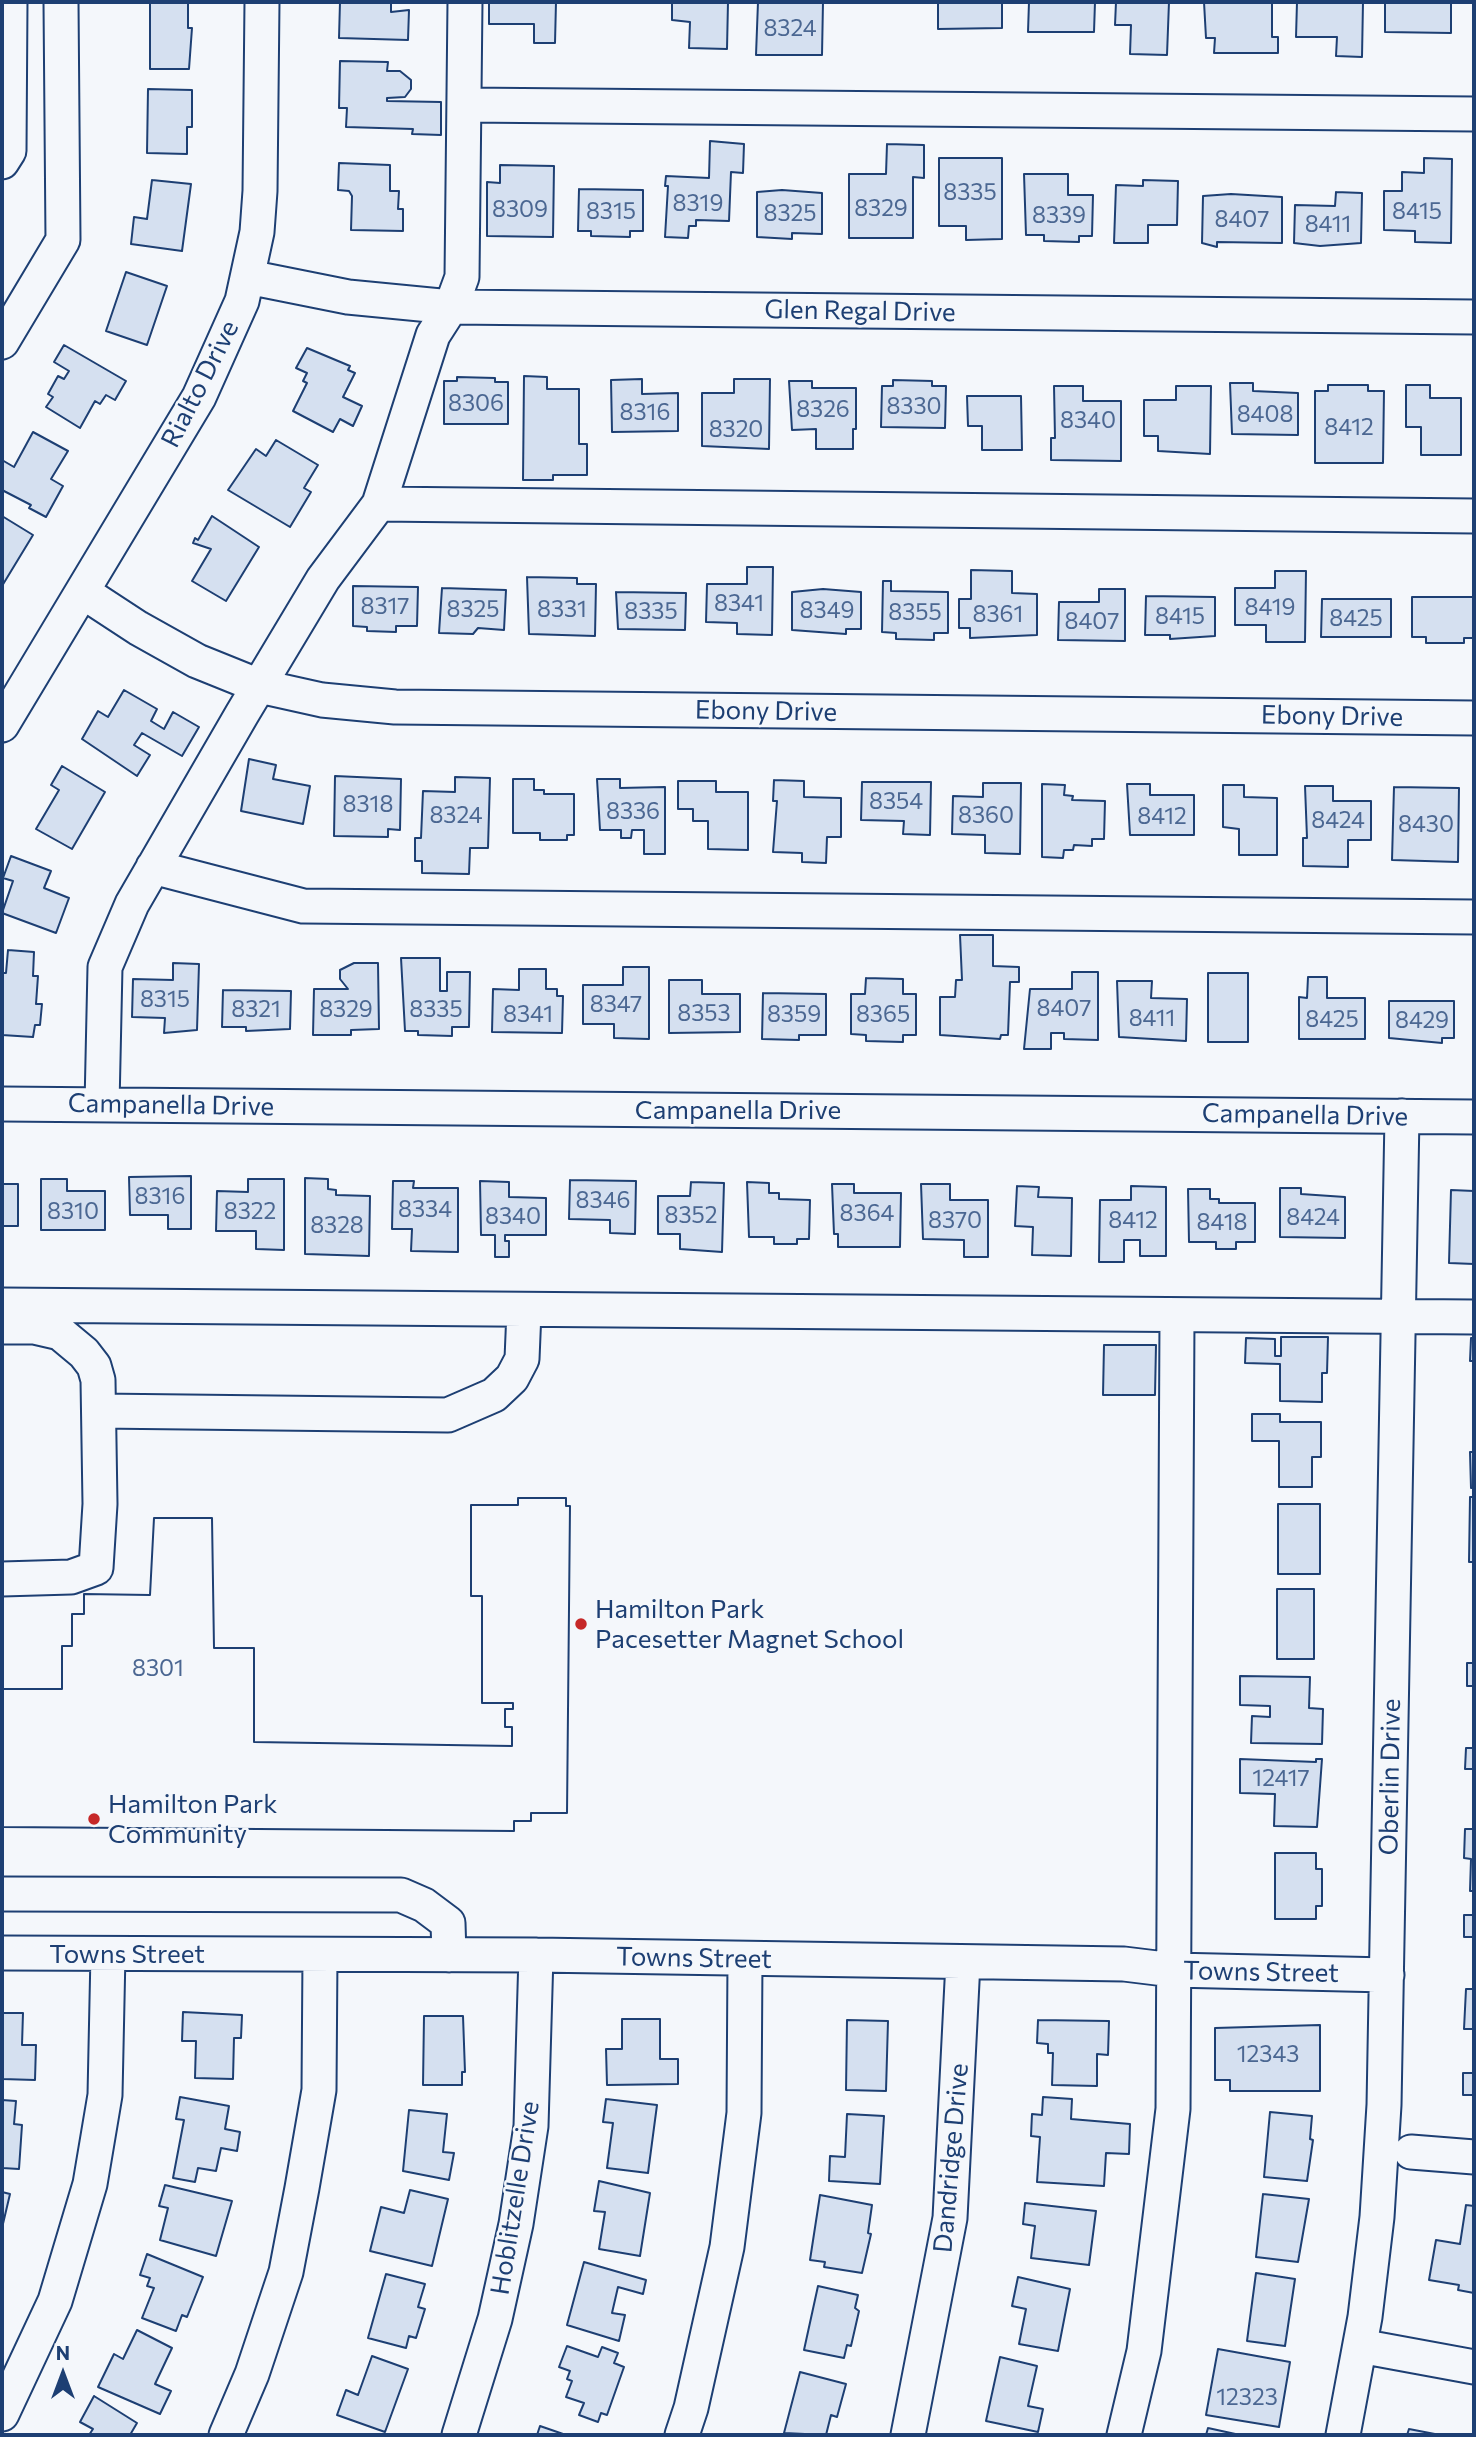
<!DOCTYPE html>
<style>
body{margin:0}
#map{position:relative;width:1476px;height:2437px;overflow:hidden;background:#f4f7fb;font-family:Commissioner,sans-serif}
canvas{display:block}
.frame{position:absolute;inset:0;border:4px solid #1d3f73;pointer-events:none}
.north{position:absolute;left:28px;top:2339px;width:70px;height:70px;-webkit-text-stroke:5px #f4f7fb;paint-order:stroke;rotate:0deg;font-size:19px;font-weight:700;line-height:28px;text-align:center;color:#1d3f73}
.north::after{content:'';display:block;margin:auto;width:24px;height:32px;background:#1d3f73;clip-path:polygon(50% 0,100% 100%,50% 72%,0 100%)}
</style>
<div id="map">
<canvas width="1476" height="2437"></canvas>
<div class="frame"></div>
<div class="north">N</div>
</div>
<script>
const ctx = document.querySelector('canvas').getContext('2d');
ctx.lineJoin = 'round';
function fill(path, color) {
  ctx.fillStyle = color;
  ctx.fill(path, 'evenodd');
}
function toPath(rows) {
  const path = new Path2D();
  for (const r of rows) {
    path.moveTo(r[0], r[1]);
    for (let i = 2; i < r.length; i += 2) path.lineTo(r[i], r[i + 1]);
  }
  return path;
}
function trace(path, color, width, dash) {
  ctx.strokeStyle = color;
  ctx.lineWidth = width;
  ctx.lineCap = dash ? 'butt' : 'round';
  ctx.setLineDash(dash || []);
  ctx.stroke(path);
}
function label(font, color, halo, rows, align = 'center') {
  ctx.font = font + ' Commissioner,sans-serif';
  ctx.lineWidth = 5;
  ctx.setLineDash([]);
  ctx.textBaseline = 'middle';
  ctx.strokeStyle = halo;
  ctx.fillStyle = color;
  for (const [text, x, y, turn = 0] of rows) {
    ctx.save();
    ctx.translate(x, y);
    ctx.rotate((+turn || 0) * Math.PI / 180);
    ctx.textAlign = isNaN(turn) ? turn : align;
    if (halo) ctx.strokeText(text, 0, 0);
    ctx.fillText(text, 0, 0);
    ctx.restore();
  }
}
const building = toPath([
 [340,2,391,2,391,12,409,10,408,40,339,38,340,2],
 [489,2,556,2,555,43,534,43,534,24,489,24,489,2],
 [672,2,728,2,727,49,689,48,690,22,672,20,672,2],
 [758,2,823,2,822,55,756,55,758,2],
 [938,2,1002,2,1002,28,938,29,938,2],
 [1029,2,1095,2,1094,32,1028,32,1029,2],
 [1116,2,1169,2,1167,55,1130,54,1131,25,1115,25,1116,2],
 [1204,2,1272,2,1272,37,1278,37,1278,53,1214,53,1215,38,1206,38,1204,2],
 [1297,2,1363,2,1362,57,1336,56,1337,37,1296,37,1297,2],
 [1385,2,1451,2,1451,33,1385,32,1385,2],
 [150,3,188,3,188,28,192,28,189,69,150,69,150,3],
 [340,61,388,62,387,71,400,71,411,80,411,89,405,97,387,98,387,101,441,102,441,135,412,134,413,129,346,127,347,108,339,108,340,61],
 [148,89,192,90,192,127,187,127,187,154,147,153,148,89],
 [710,141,744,144,743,173,731,172,729,221,696,220,696,226,689,226,688,238,665,237,668,186,665,186,666,176,709,178,710,141],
 [887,144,924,145,924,178,913,177,913,238,849,238,849,174,886,174,887,144],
 [939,158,1002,158,1002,239,966,240,966,226,939,226,939,158],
 [1424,158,1452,159,1451,243,1415,242,1415,231,1384,230,1384,191,1402,191,1402,172,1424,173,1424,158],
 [339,163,390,165,390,191,399,191,398,209,403,209,403,231,351,230,352,196,349,191,338,190,339,163],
 [500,165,554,166,553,237,487,236,487,182,500,183,500,165],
 [1024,174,1068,174,1068,195,1093,195,1092,236,1079,236,1079,242,1044,241,1044,235,1026,235,1024,174],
 [152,180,191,184,182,251,131,244,134,217,147,219,152,180],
 [1143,180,1178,181,1177,225,1148,225,1148,243,1114,243,1116,185,1143,186,1143,180],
 [579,189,643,190,643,231,630,231,630,237,591,236,591,231,578,231,579,189],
 [782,190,822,193,822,234,792,233,792,239,757,237,757,192,782,190],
 [1336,192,1362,193,1361,243,1320,246,1294,243,1295,205,1335,206,1336,192],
 [1231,194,1282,197,1282,243,1217,242,1217,247,1202,243,1203,196,1231,194],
 [126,272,167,286,147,345,106,331,126,272],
 [64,345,126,381,115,400,106,395,100,404,95,401,80,428,46,407,53,397,48,394,58,376,64,379,69,371,54,362,64,345],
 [307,348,350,366,348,370,355,373,343,397,362,406,353,426,340,419,333,432,293,411,307,383,303,381,307,373,296,368,307,348],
 [524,376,547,377,547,389,579,389,579,444,587,444,587,475,553,475,553,480,523,480,524,376],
 [457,377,495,378,495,382,508,382,508,424,444,424,444,381,457,381,457,377],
 [642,379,642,394,678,393,678,431,612,432,611,380,642,379],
 [734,379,770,379,769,449,702,446,702,393,734,393,734,379],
 [893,380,932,381,932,386,946,386,945,428,881,427,882,386,893,386,893,380],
 [789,381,812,381,812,388,856,388,856,429,853,429,853,449,816,449,816,429,792,430,789,381],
 [1230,383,1253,383,1253,391,1298,393,1298,435,1232,434,1230,383],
 [1328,385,1368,385,1368,391,1384,391,1383,463,1315,463,1315,391,1328,391,1328,385],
 [1406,385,1430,385,1430,398,1461,398,1461,455,1421,455,1421,427,1406,427,1406,385],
 [1054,386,1083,386,1083,401,1121,401,1121,461,1051,460,1051,438,1055,438,1054,386],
 [1176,386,1211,386,1210,454,1158,451,1158,436,1144,436,1144,400,1176,400,1176,386],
 [967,396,1021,396,1022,450,982,450,982,426,968,426,967,396],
 [33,432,68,451,51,479,63,486,46,517,29,508,31,505,2,490,2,460,14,467,33,432],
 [276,440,318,465,304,488,311,492,290,527,228,490,256,449,266,456,276,440],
 [2,516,33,535,2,586,2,516],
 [212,516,259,547,226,601,192,581,211,549,193,543,195,538,198,540,212,516],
 [747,567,773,567,772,635,737,634,737,623,706,622,707,584,747,584,747,567],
 [971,570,1012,571,1012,593,1037,594,1037,635,970,638,970,628,959,628,959,599,971,599,971,570],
 [1275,571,1306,571,1305,642,1266,642,1266,625,1235,625,1235,588,1275,588,1275,571],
 [527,577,577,578,577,584,596,584,595,636,529,634,527,577],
 [883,581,891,581,891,591,948,592,948,633,934,633,934,640,896,639,896,633,882,632,883,581],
 [353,586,418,587,417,626,396,626,396,632,367,631,367,627,353,626,353,586],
 [442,588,506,590,504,630,478,628,473,634,439,633,442,588],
 [823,589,861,592,861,629,846,629,846,634,792,630,792,592,823,589],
 [1099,589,1125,589,1125,641,1058,640,1059,602,1099,602,1099,589],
 [616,592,686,593,685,630,618,629,616,592],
 [1146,596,1215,597,1215,636,1170,639,1170,635,1145,635,1146,596],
 [1412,597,1474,597,1474,638,1464,638,1464,643,1426,643,1426,637,1412,637,1412,597],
 [1322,599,1391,599,1391,637,1321,637,1322,599],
 [124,690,157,709,151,721,164,729,173,712,199,727,182,756,142,733,134,745,150,755,137,776,82,739,98,711,108,717,124,690],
 [249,759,276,765,273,779,310,786,303,824,241,811,249,759],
 [62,766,105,792,72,849,36,829,59,790,51,785,62,766],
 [335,776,401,779,400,830,388,829,388,837,334,836,335,776],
 [455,777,490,778,488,848,470,848,469,874,422,873,422,861,415,861,415,838,421,838,423,791,455,792,455,777],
 [513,779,534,779,534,790,544,790,544,794,574,794,574,835,567,835,567,840,540,840,540,833,513,833,513,779],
 [597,779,620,779,620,788,665,787,665,854,644,854,644,830,632,830,631,838,621,838,621,830,600,830,597,779],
 [774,780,804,781,804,797,841,798,841,837,827,837,826,863,802,862,802,853,773,852,777,801,773,801,774,780],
 [678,781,716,781,716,792,748,792,748,850,708,849,708,821,693,821,693,809,678,809,678,781],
 [862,782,931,782,930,835,903,834,904,821,861,820,862,782],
 [983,783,1021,783,1020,854,985,853,985,835,952,834,953,796,983,797,983,783],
 [1042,784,1065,785,1064,795,1073,796,1072,800,1105,801,1104,839,1092,839,1092,846,1074,845,1073,850,1064,850,1063,858,1042,857,1042,784],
 [1127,784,1150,784,1150,795,1194,795,1194,835,1130,835,1127,784],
 [1223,785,1244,785,1244,797,1277,798,1277,855,1239,855,1239,829,1223,827,1223,785],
 [1305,786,1333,786,1333,801,1371,801,1371,840,1348,840,1348,867,1303,866,1303,838,1307,838,1305,786],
 [1394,787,1459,788,1458,862,1392,860,1394,787],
 [11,856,51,871,44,888,69,898,56,933,2,913,13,881,3,878,11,856],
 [960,935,993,935,993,966,1019,967,1019,982,1010,982,1008,1035,1001,1035,1000,1039,940,1035,940,997,955,997,956,980,962,980,960,935],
 [8,950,34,952,33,976,38,976,36,1004,42,1004,40,1025,35,1025,33,1037,2,1035,2,973,6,973,8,950],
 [401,958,440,958,440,991,447,991,447,972,470,972,469,1027,452,1027,452,1036,418,1035,418,1031,405,1031,401,958],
 [173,963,199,964,197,1030,164,1033,165,1018,132,1017,133,979,173,980,173,963],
 [354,963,378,963,379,1029,351,1030,351,1035,313,1035,314,989,348,989,340,979,340,970,354,963],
 [623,967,649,967,649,1039,614,1038,614,1024,583,1024,583,985,623,985,623,967],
 [519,969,546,969,546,989,557,989,557,996,563,996,562,1033,492,1032,493,989,519,990,519,969],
 [1072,972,1098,972,1098,1040,1064,1039,1064,1033,1051,1033,1051,1049,1024,1049,1030,989,1072,989,1072,972],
 [1208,973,1248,973,1248,1042,1208,1042,1208,973],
 [1308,977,1327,977,1327,998,1365,998,1365,1039,1299,1039,1299,997,1307,998,1308,977],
 [866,978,903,979,903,994,916,994,916,1035,903,1035,903,1042,866,1041,866,1035,851,1034,851,994,865,994,866,978],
 [669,980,702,980,702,994,740,994,740,1032,669,1033,669,980],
 [1117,981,1152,981,1151,998,1187,999,1186,1041,1119,1037,1117,981],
 [223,990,291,991,290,1029,246,1031,246,1027,222,1027,223,990],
 [763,993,826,994,826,1035,799,1035,799,1040,762,1039,763,993],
 [1389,1001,1454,1001,1454,1038,1442,1038,1442,1043,1389,1038,1389,1001],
 [191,1176,191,1229,168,1229,168,1215,130,1215,129,1177,191,1176],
 [305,1178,328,1179,328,1189,336,1190,336,1195,370,1196,369,1256,305,1254,305,1178],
 [41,1179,67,1179,67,1191,105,1191,105,1230,41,1230,41,1179],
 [248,1179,284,1179,284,1250,256,1249,256,1231,216,1231,217,1191,248,1192,248,1179],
 [570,1180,636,1181,635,1234,610,1233,610,1220,569,1219,570,1180],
 [393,1181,414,1181,413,1188,458,1188,458,1252,411,1251,412,1229,392,1229,393,1181],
 [480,1181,509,1182,509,1197,546,1198,546,1235,505,1235,505,1241,509,1241,509,1257,495,1257,495,1235,481,1235,480,1181],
 [691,1182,724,1183,722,1252,680,1249,680,1234,658,1234,658,1196,690,1196,691,1182],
 [747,1182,769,1183,769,1193,779,1193,779,1199,810,1200,809,1239,797,1239,797,1244,774,1244,774,1237,749,1237,747,1182],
 [2,1184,18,1184,18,1226,2,1226,2,1184],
 [832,1184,854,1184,854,1193,901,1193,900,1247,838,1247,838,1234,834,1234,832,1184],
 [921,1184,950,1184,950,1200,988,1200,988,1257,964,1257,964,1240,923,1239,921,1184],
 [1017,1186,1039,1187,1038,1197,1072,1198,1071,1256,1032,1255,1033,1227,1015,1226,1017,1186],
 [1131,1186,1166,1187,1166,1256,1140,1256,1140,1240,1124,1240,1124,1262,1099,1262,1100,1200,1131,1200,1131,1186],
 [1280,1188,1301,1188,1301,1194,1345,1197,1345,1238,1280,1237,1280,1188],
 [1188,1189,1210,1189,1210,1199,1219,1199,1219,1203,1255,1203,1255,1242,1236,1242,1236,1249,1216,1249,1216,1242,1189,1242,1188,1189],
 [1451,1190,1474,1191,1474,1264,1449,1263,1451,1190],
 [1281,1337,1328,1337,1327,1373,1322,1373,1322,1402,1280,1401,1280,1364,1245,1363,1246,1338,1275,1339,1275,1356,1281,1356,1281,1337],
 [1471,1338,1474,1338,1474,1361,1470,1361,1471,1338],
 [1104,1345,1156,1345,1155,1395,1103,1395,1104,1345],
 [1252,1414,1280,1414,1280,1422,1321,1422,1321,1457,1312,1457,1312,1487,1279,1487,1279,1441,1252,1441,1252,1414],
 [1470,1452,1474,1452,1474,1488,1471,1488,1470,1452],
 [1470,1497,1474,1497,1474,1562,1469,1562,1470,1497],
 [518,1498,566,1498,566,1506,570,1506,567,1813,531,1813,531,1821,514,1821,514,1831,2,1827,2,1689,62,1689,62,1646,72,1646,72,1614,84,1614,84,1594,150,1595,154,1518,212,1518,214,1648,254,1648,254,1742,512,1746,512,1727,505,1727,505,1709,513,1709,513,1703,482,1703,482,1596,471,1596,471,1505,518,1505,518,1498],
 [518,1498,566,1498,566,1506,570,1506,567,1813,531,1813,531,1821,514,1821,514,1831,2,1827,2,1689,62,1689,62,1646,72,1646,72,1614,84,1614,84,1594,150,1595,154,1518,212,1518,214,1648,254,1648,254,1742,512,1746,512,1727,505,1727,505,1709,513,1709,513,1703,482,1703,482,1596,471,1596,471,1505,518,1505,518,1498],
 [1278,1504,1320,1504,1320,1574,1278,1574,1278,1504],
 [1277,1589,1314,1589,1314,1659,1277,1659,1277,1589],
 [1467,1663,1474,1663,1474,1686,1467,1686,1467,1663],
 [1240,1676,1310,1677,1309,1708,1323,1709,1322,1744,1251,1743,1252,1716,1270,1717,1270,1706,1240,1705,1240,1676],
 [1466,1748,1474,1748,1474,1769,1465,1769,1466,1748],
 [1240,1759,1316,1762,1316,1759,1322,1759,1317,1827,1274,1826,1275,1794,1240,1793,1240,1759],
 [1465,1829,1474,1829,1474,1891,1470,1891,1471,1859,1464,1858,1465,1829],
 [1275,1853,1316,1853,1316,1869,1322,1869,1322,1906,1316,1906,1316,1919,1275,1919,1275,1853],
 [1464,1915,1474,1915,1474,1937,1464,1937,1464,1915],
 [1466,1989,1474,1989,1474,2029,1464,2029,1466,1989],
 [183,2012,242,2015,241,2038,234,2038,233,2079,195,2078,196,2041,182,2041,183,2012],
 [2,2013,23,2013,22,2045,36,2045,35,2080,2,2079,2,2013],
 [424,2016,463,2016,465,2072,462,2072,462,2085,423,2085,424,2016],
 [622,2019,660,2019,660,2059,678,2059,678,2084,607,2085,606,2049,622,2049,622,2019],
 [847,2020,888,2021,886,2091,846,2090,847,2020],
 [1038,2020,1109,2021,1108,2055,1097,2054,1097,2086,1052,2085,1053,2053,1048,2053,1048,2044,1037,2043,1038,2020],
 [1320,2025,1320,2091,1230,2091,1230,2080,1215,2080,1215,2028,1320,2025],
 [1463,2073,1474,2073,1474,2140,1473,2095,1463,2095,1463,2073],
 [180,2097,229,2106,225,2129,240,2132,237,2151,221,2148,216,2171,198,2168,195,2182,173,2178,184,2120,176,2119,180,2097],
 [1043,2097,1072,2099,1071,2119,1130,2124,1129,2154,1106,2153,1104,2186,1037,2182,1040,2137,1031,2136,1032,2114,1042,2115,1043,2097],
 [606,2099,657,2105,648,2173,607,2168,613,2123,603,2122,606,2099],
 [2,2100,16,2101,14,2124,22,2125,19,2169,2,2168,2,2100],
 [409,2110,447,2114,443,2152,454,2153,449,2180,403,2171,409,2110],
 [1270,2112,1312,2116,1310,2139,1313,2140,1307,2181,1264,2177,1270,2112],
 [847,2114,884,2116,880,2184,829,2181,830,2156,845,2157,847,2114],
 [599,2181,650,2193,640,2256,599,2249,605,2212,594,2211,599,2181],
 [165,2185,232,2201,216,2256,160,2240,168,2208,159,2206,165,2185],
 [410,2190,448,2199,432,2266,370,2251,381,2207,404,2213,410,2190],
 [2,2192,10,2194,2,2228,2,2192],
 [1263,2194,1309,2199,1298,2262,1256,2257,1263,2194],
 [820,2195,872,2205,868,2233,871,2234,862,2273,824,2267,825,2262,810,2260,820,2195],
 [1025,2203,1096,2211,1089,2265,1031,2258,1035,2226,1023,2224,1025,2203],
 [1466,2205,1474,2206,1474,2293,1458,2290,1459,2285,1429,2280,1436,2240,1460,2244,1466,2205],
 [147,2254,203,2277,187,2317,182,2315,176,2331,142,2318,154,2288,147,2286,150,2278,140,2275,147,2254],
 [584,2262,646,2280,643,2294,618,2287,612,2313,625,2315,619,2341,567,2325,584,2262],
 [1256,2273,1295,2279,1285,2346,1247,2341,1256,2273],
 [386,2274,425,2284,418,2307,425,2309,416,2338,409,2336,406,2348,368,2338,386,2274],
 [1018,2277,1070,2289,1058,2351,1019,2344,1026,2309,1012,2306,1018,2277],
 [818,2286,858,2295,855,2308,859,2311,851,2346,847,2345,844,2358,804,2350,818,2286],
 [137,2330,172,2348,155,2384,171,2391,160,2414,98,2387,114,2354,123,2359,137,2330],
 [567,2346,598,2357,602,2347,618,2353,614,2363,624,2367,607,2415,601,2413,598,2422,579,2415,584,2403,566,2397,572,2381,567,2379,570,2371,559,2367,567,2346],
 [1218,2349,1290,2362,1279,2427,1206,2415,1218,2349],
 [372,2356,408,2369,385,2432,337,2415,346,2390,358,2395,372,2356],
 [1000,2357,1037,2366,1028,2406,1043,2409,1038,2432,986,2421,1000,2357],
 [800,2372,846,2384,837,2417,831,2415,826,2435,784,2433,800,2372],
 [94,2396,137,2423,130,2435,89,2435,93,2429,80,2422,94,2396],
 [540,2426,566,2435,537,2435,540,2426],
 [1208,2428,1240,2435,1206,2435,1208,2428],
 [1409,2429,1440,2435,1407,2435,1409,2429]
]);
const minor = toPath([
 [466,105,1474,114],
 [2,162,9,151,10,2],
 [248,277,348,297,451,307,1474,317],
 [2,342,63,240,61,2],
 [379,504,1474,516],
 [83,592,138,628,197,661,259,686,322,700,395,707,1474,718],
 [2,725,199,397,242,301,257,232,260,191,262,2],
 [153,867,303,906,1474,917],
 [2,1104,1474,1117],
 [102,1105,105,967,132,904,242,714,323,579,379,504,433,335,451,307,462,277,465,2],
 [2,1305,1474,1317],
 [2,1327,34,1327,60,1333,84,1353,94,1366,98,1380,100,1504,96,1568,71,1577,2,1579],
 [99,1411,448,1415,494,1395,512,1378,522,1359,524,1311],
 [2,1894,401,1895,424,1905,448,1923,449,1955],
 [2,1953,536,1955,1124,1964,1173,1970,1387,1975],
 [1411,2152,1474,2157],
 [1360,2346,1474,2367],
 [2,2414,55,2301,90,2184,105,2095,108,1954],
 [226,2435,252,2374,286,2272,302,2188,319,2090,320,1955],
 [459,2435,495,2319,516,2224,531,2126,536,1955],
 [682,2435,691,2408,727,2247,744,2113,745,1959],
 [908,2435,950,2218,963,1962],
 [1124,2435,1144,2351,1173,2109,1177,1317],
 [1343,2435,1365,2317,1377,2217,1384,2105,1402,1116]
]);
const markers = [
 [581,1624,7,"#c62828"],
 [94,1819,7,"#c62828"]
];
const numberNames = [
 ["8324",790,28],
 ["8335",970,192],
 ["8319",698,203],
 ["8329",881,208],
 ["8309",520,209],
 ["8315",611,211],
 ["8415",1417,211],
 ["8325",790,213],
 ["8339",1059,215],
 ["8407",1242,219],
 ["8411",1328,224],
 ["8306",476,403],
 ["8330",914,406],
 ["8326",823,409],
 ["8316",645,412],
 ["8408",1265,414],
 ["8340",1088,420],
 ["8412",1349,427],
 ["8320",736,429],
 ["8341",739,603],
 ["8317",385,606],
 ["8419",1270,607],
 ["8325",473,609],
 ["8331",562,609],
 ["8349",827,610],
 ["8335",651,611],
 ["8355",915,612],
 ["8361",998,614],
 ["8415",1180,616],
 ["8425",1356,618],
 ["8407",1092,621],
 ["8354",896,801],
 ["8318",368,804],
 ["8336",633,811],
 ["8324",456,815],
 ["8360",986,815],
 ["8412",1162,816],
 ["8424",1338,820],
 ["8430",1426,824],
 ["8315",165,999],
 ["8347",616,1004],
 ["8407",1064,1008],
 ["8321",256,1009],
 ["8329",346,1009],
 ["8335",436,1009],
 ["8353",704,1013],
 ["8341",528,1014],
 ["8359",794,1014],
 ["8365",883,1014],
 ["8411",1152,1018],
 ["8425",1332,1019],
 ["8429",1422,1020],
 ["8316",160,1196],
 ["8346",603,1200],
 ["8334",425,1209],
 ["8310",73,1211],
 ["8322",250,1211],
 ["8364",867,1213],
 ["8352",691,1215],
 ["8340",513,1216],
 ["8424",1313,1217],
 ["8370",955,1220],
 ["8412",1133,1220],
 ["8418",1222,1222],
 ["8328",337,1225],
 ["8301",158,1668],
 ["12417",1281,1778],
 ["12343",1268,2054],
 ["12323",1247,2397]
];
const streetNames = [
 ["Glen Regal Drive",860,311,1],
 ["Rialto Drive",200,384,-63],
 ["Ebony Drive",766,711,1],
 ["Ebony Drive",1332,716,1],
 ["Campanella Drive",171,1105,1],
 ["Campanella Drive",738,1110],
 ["Campanella Drive",1305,1115,1],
 ["Oberlin Drive",1390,1777,-89],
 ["Towns Street",127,1954],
 ["Towns Street",694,1958,1],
 ["Towns Street",1261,1972,1],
 ["Dandridge Drive",951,2158,-85],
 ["Hoblitzelle Drive",515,2198,-81]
];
const poiNames = [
 ["Hamilton Park",595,1609],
 ["Pacesetter Magnet School",595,1639],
 ["Hamilton Park",108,1804],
 ["Community",108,1834]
];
fill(building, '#d5e0f0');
trace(building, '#1d3f73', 2);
trace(minor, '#1d3f73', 37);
trace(minor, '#f4f7fb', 33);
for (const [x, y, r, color] of markers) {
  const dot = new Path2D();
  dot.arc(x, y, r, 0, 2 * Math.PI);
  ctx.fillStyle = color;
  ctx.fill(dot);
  trace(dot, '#f4f7fb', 2.5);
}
label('23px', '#4b6792', null, numberNames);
label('26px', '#1d3f73', '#f4f7fb', streetNames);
label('26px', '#1d3f73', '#f4f7fb', poiNames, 'left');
</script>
